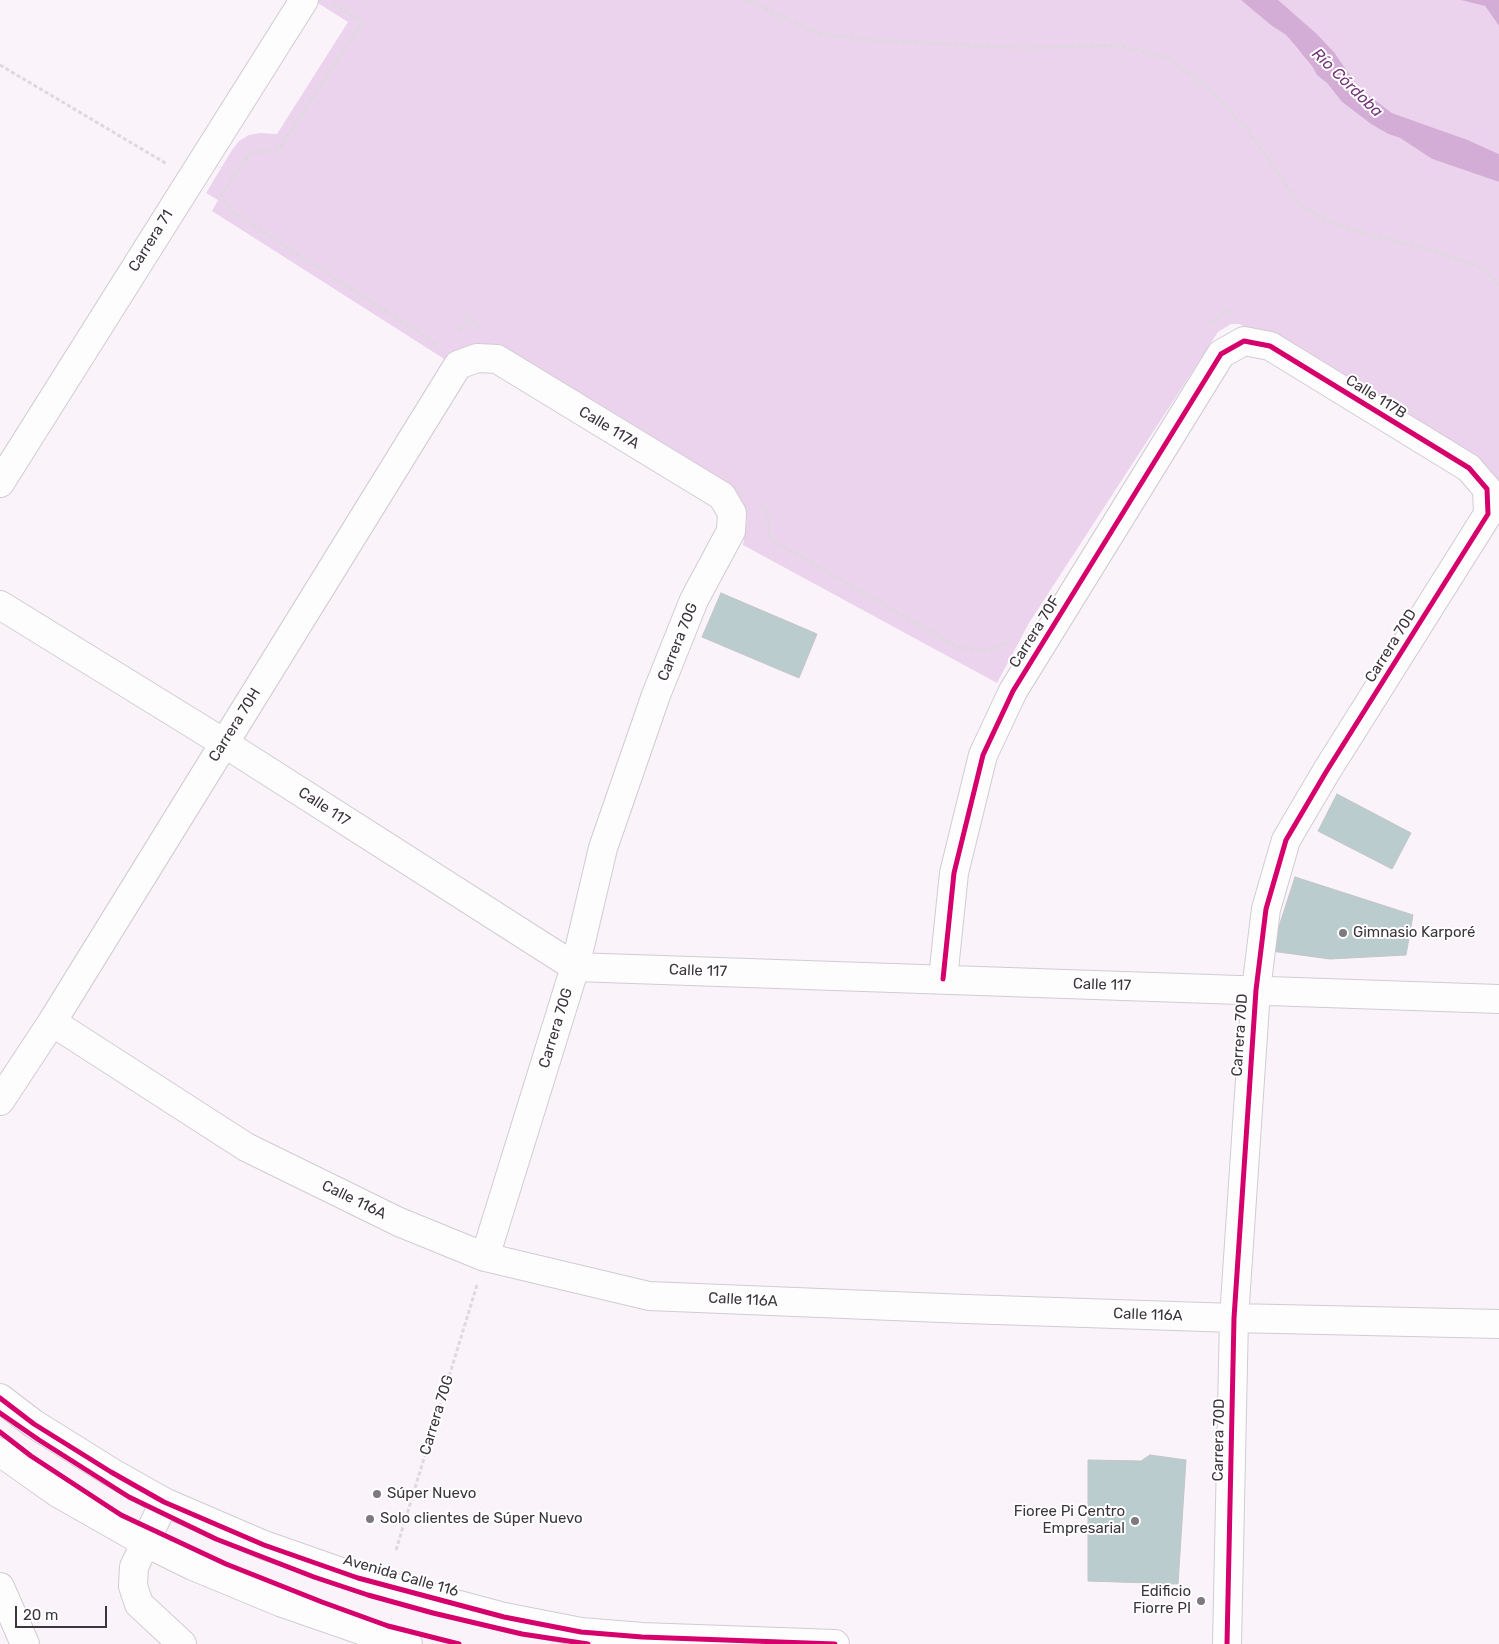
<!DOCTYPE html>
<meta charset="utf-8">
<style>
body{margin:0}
#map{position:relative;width:1499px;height:1644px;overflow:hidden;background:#faf4fa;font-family:Rubik,sans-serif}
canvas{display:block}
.scale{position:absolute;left:15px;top:1606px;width:92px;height:22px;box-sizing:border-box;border:2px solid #3c353d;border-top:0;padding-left:6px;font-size:15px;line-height:18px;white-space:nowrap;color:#3c353d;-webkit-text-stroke:4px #fff;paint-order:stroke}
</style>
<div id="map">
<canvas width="1499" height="1644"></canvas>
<div class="scale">20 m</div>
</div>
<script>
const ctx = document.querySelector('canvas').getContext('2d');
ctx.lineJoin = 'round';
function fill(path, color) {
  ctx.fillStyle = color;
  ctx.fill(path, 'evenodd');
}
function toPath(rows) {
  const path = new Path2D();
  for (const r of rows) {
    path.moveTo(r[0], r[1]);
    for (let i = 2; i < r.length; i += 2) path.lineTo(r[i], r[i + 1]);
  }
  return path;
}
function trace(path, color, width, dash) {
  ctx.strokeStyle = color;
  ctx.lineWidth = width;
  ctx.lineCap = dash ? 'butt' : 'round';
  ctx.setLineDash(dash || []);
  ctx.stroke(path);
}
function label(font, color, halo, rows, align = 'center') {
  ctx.font = font + ' Rubik,sans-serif';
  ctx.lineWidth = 4;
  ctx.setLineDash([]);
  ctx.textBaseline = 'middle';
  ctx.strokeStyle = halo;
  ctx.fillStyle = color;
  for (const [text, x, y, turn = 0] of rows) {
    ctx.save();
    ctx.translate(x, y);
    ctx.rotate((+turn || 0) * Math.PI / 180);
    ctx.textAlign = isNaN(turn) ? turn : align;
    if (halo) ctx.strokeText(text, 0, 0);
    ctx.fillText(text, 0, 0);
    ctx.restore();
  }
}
const green = toPath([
 [313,0,1241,0,1259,12,1272,26,1286,35,1298,50,1307,57,1342,102,1371,124,1388,134,1400,138,1432,159,1499,182,1499,486,1240,324,1231,324,1218,332,1029,623,997,683,743,545,747,520,735,497,505,352,485,344,473,345,449,362,212,211,218,200,206,193,232,150,239,141,249,135,260,133,277,134,348,22],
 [1277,0,1469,0,1485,6,1499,26,1499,154,1468,140,1392,113,1359,88,1334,52,1317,34]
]);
const water = toPath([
 [1241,0,1278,0,1317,34,1334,52,1359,88,1392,113,1468,140,1499,154,1499,182,1432,159,1400,138,1388,134,1371,124,1342,102,1327,83,1317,75,1312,66,1286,35,1272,26],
 [1461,0,1499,0,1499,26,1485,6]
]);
const building = toPath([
 [721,593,817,634,799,678,702,637,721,593],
 [1337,794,1411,833,1392,869,1318,831,1337,794],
 [1295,877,1413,915,1406,955,1330,959,1271,951,1295,877],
 [1150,1455,1186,1460,1178,1584,1088,1581,1088,1460,1141,1461,1150,1455]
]);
const path = toPath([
 [747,0,819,34,873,40,1023,48,1119,45,1170,59,1207,87,1247,129,1300,205,1323,219,1346,228,1434,251,1481,268,1499,284],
 [333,4,363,21,279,149,249,154,221,195,231,211,438,345],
 [0,65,167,164],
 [1212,323,1224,311,1233,313],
 [459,332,468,319,481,327],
 [760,505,767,511,770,539,954,645,975,651,994,649,1008,642],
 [396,1550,477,1285]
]);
const street = toPath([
 [0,483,304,0],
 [0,605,224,743,575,967,1499,999],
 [943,979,954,873,983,755,1013,691,1221,354,1244,341,1270,346,1469,468,1487,489,1488,514,1326,772,1286,840,1266,909,1256,990,1234,1318,1227,1644],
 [52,1022,246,1147,399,1222,485,1257,649,1296,966,1309,1234,1318,1499,1324],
 [0,1101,52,1022,458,365,477,358,497,359,722,496,732,513,731,531,694,600,656,695,603,848,575,967,485,1257]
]);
const secondary = toPath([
 [164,1502,134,1567,133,1586,139,1604,182,1644],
 [0,1587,25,1644]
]);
const primary = toPath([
 [0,1398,34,1424,111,1472,164,1502,264,1545,358,1578,504,1617,581,1632,642,1637,835,1644],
 [0,1452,58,1493,146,1543,193,1566,280,1602,378,1636,408,1644]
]);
const cycleway = toPath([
 [943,979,954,873,983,755,1013,691,1221,354,1244,341,1270,346,1469,468,1487,489,1488,514,1326,772,1286,840,1266,909,1256,990,1234,1318,1227,1644],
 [0,1398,34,1424,111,1472,164,1502,264,1545,358,1578,504,1617,581,1632,642,1637,835,1644],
 [0,1413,39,1440,129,1497,216,1539,314,1577,368,1595,433,1613,522,1634,588,1644],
 [0,1432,31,1456,121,1515,226,1564,322,1602,388,1626,459,1644]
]);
const markers = [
 [1343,933,5,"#7e787f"],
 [377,1494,5,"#7e787f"],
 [370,1519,5,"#7e787f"],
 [1135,1521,5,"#7e787f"],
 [1201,1601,5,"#7e787f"]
];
const streetNames = [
 ["Carrera 71",151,241,-58],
 ["Calle 117B",1376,397,32],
 ["Calle 117A",609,428,31],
 ["Carrera 70F",1035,632,-58],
 ["Carrera 70G",678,642,-68],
 ["Carrera 70D",1391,646,-58],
 ["Carrera 70H",235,725,-58],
 ["Calle 117",324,807,33],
 ["Calle 117",698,971,2],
 ["Calle 117",1102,985,2],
 ["Carrera 70G",556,1028,-73],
 ["Carrera 70D",1240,1035,-86],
 ["Calle 116A",354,1200,26],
 ["Calle 116A",743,1300,3],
 ["Calle 116A",1148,1315,2],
 ["Carrera 70G",437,1415,-73],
 ["Carrera 70D",1219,1440,-89],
 ["Avenida Calle 116",401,1576,16]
];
const poiNames = [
 ["Gimnasio Karporé",1353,933],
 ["Súper Nuevo",387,1494],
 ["Fioree Pi Centro",1125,1512,"right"],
 ["Empresarial",1125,1529,"right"],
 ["Solo clientes de Súper Nuevo",380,1519],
 ["Edificio",1191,1592,"right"],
 ["Fiorre PI",1191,1609,"right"]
];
const waterNames = [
 ["Río Córdoba",1347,83,44]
];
fill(green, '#ecd3ed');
fill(water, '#d3add6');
fill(building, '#bbcccf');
trace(building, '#c2c5c7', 1);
trace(street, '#d1cbd2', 30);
trace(secondary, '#d1cbd2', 30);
trace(primary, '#d1cbd2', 30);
trace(path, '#dcdadc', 3, [4, 2.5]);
trace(street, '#fefdfe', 28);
trace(secondary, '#fefdfe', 28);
trace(primary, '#fefdfe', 28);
trace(cycleway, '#d6006c', 5);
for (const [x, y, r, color] of markers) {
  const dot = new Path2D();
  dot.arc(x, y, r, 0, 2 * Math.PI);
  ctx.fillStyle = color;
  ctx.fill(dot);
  trace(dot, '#fff', 2);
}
label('15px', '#3c353d', '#fff', streetNames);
label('15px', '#3c353d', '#fff', poiNames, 'left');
label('italic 16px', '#73367a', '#fff', waterNames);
</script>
